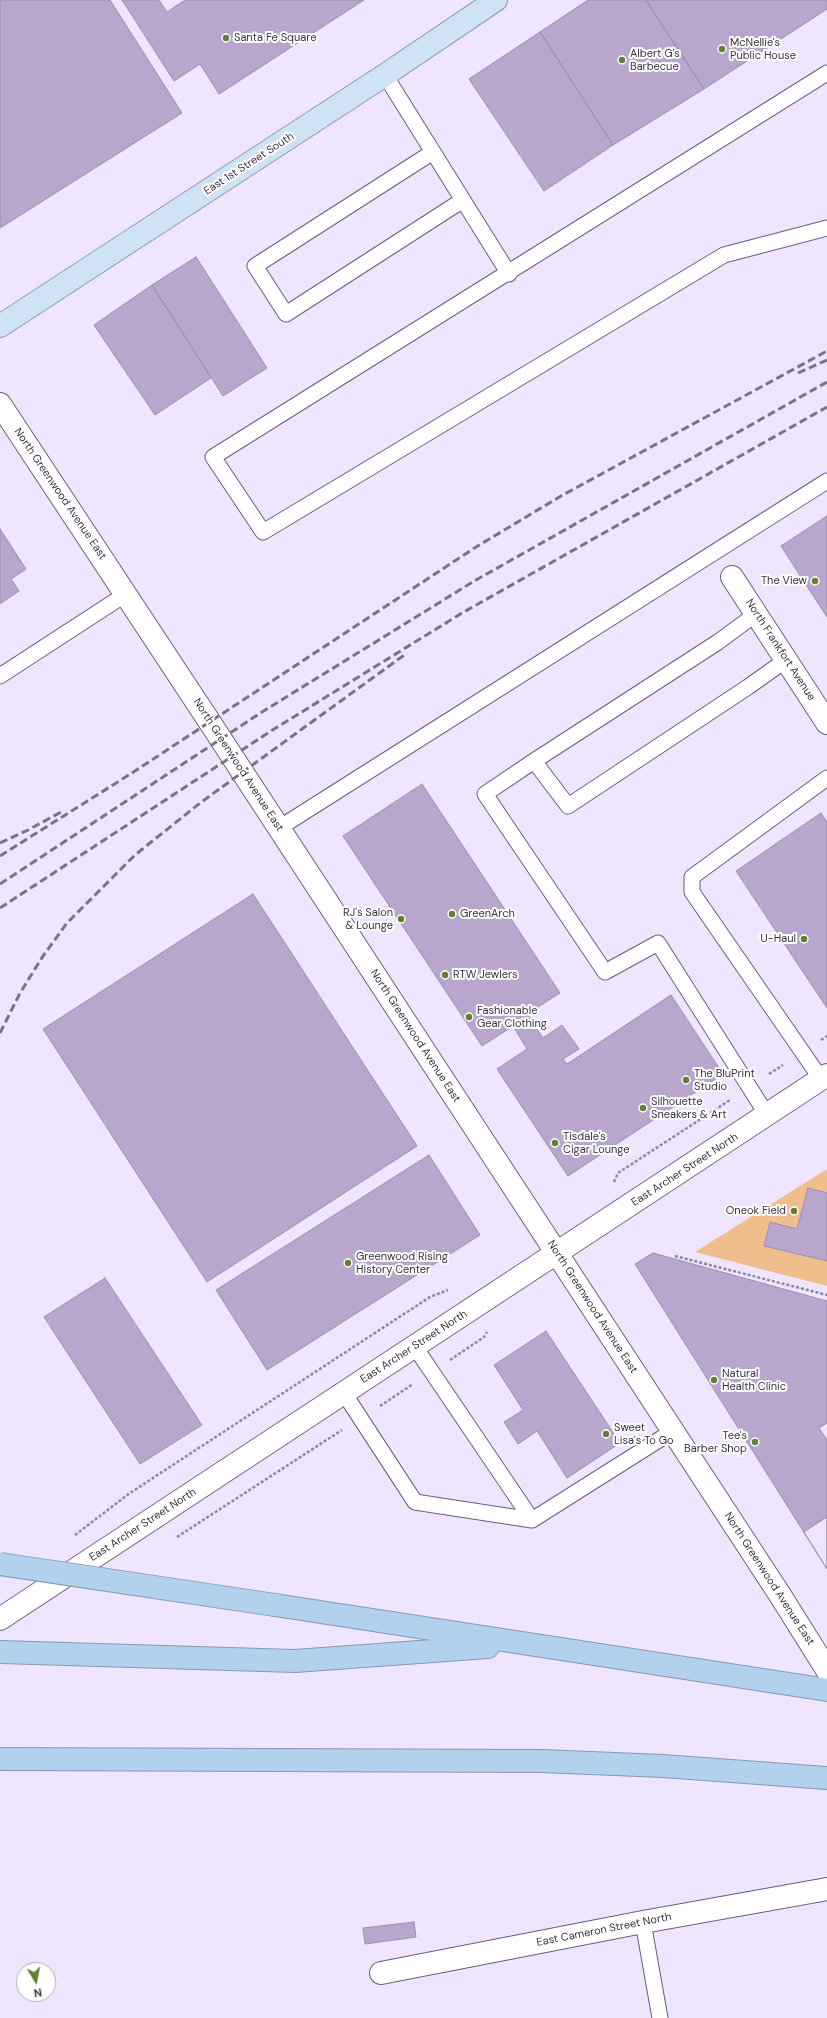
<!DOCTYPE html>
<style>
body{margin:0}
#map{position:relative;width:827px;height:2018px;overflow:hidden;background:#f0e5fe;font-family:"DM Sans",sans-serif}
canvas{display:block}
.north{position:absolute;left:16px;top:1962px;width:40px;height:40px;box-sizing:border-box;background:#fff;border:1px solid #b0adb3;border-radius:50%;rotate:170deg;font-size:11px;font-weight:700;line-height:16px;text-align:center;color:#393141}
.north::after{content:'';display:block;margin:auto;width:14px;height:18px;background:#637f33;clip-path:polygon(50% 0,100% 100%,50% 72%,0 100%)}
</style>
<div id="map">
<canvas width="827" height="2018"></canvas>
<div class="north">N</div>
</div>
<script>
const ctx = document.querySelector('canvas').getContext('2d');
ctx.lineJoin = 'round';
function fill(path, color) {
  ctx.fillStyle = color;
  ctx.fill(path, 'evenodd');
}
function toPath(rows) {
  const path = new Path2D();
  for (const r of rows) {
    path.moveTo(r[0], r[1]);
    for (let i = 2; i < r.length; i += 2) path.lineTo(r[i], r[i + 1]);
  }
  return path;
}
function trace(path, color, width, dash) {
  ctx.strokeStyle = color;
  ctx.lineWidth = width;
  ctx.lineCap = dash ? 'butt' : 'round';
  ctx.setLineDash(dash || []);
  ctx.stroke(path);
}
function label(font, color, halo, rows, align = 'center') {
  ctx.font = font + ' "DM Sans",sans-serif';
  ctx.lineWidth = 4;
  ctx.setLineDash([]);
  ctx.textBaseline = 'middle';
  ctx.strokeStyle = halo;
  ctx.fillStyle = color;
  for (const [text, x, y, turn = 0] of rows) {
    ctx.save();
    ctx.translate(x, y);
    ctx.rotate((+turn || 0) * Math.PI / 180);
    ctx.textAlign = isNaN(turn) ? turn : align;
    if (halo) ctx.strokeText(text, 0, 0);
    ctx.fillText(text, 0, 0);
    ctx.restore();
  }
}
const green = toPath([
 [827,1169,827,1286,695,1252]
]);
const building = toPath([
 [0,0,110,0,182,113,0,228,0,0],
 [122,0,159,0,167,12,185,0,364,0,219,94,200,64,174,81,122,0],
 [588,0,646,0,704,89,613,145,540,32,588,0],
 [648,0,827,0,827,9,704,89,646,1,648,0],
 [540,32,613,145,544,191,469,79,540,32],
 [196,257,267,368,223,396,152,285,196,257],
 [152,285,211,378,155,415,94,325,152,285],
 [827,516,827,617,781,546,827,516],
 [0,529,26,569,11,579,19,591,0,604,0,529],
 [422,784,560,993,527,1014,543,1038,562,1025,579,1049,563,1059,567,1064,671,995,723,1074,568,1176,497,1069,527,1049,513,1026,482,1046,343,836,422,784],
 [821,813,827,822,827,1008,736,871,821,813],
 [253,894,417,1146,207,1282,43,1029,253,894],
 [429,1155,480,1235,267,1370,216,1290,429,1155],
 [808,1188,827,1193,827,1261,764,1246,770,1222,797,1229,808,1188],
 [653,1253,827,1301,827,1423,819,1428,827,1440,827,1569,635,1264,653,1253],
 [105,1278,202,1425,140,1464,44,1317,105,1278],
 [546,1331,620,1443,567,1478,537,1431,518,1444,504,1422,523,1410,494,1365,546,1331],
 [827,1517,827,1569,804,1532,827,1517],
 [414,1922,416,1937,365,1944,363,1928,414,1922]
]);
const path = toPath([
 [821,1040,827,1036],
 [769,1074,783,1065],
 [614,1182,618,1173,730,1100],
 [675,1256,827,1295],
 [450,1360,484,1337,487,1332],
 [380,1406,413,1384],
 [75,1535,130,1493,430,1297,448,1290],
 [177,1537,342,1430]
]);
const lane = toPath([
 [827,73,213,457,263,532,724,255,827,228],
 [385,75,509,274],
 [433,152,255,266,286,314,463,200],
 [756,614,718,642,534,761,485,794,605,972,658,943,767,1115],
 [0,676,126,594],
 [534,761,568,806,748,687,786,660],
 [279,828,827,481],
 [821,1079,692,892,692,877,827,778],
 [415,1347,532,1520,673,1431],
 [344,1393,415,1502,532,1520],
 [643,1922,660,2018]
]);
const street = toPath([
 [732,577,827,723],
 [381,1973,643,1922,827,1889]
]);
const secondary = toPath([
 [0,404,209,721,780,1595,827,1670],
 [0,1619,827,1075]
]);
const primary = toPath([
 [0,326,385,75,496,0]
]);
const highway = toPath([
 [275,1605,827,1690],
 [0,1652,295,1661,488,1647],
 [0,1759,542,1761,663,1766,827,1778]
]);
const rail = toPath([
 [798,373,827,360],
 [0,843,28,830,63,811],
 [0,856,132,773,476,547,561,496,827,351],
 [0,884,262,712,476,580,827,382],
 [0,908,271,731,462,613,827,407],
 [0,1033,20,993,43,956,67,923,135,855,200,803,407,653]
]);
const highwayBridge = toPath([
 [0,1564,275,1605]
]);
const markers = [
 [226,38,4,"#637f33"],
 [722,49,4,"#637f33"],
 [622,60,4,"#637f33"],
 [815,581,4,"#637f33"],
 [452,914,4,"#637f33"],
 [401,919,4,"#637f33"],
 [804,939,4,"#637f33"],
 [445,975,4,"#637f33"],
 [469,1017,4,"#637f33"],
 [686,1080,4,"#637f33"],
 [643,1108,4,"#637f33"],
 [555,1143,4,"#637f33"],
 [794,1211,4,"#637f33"],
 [348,1263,4,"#637f33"],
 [714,1380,4,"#637f33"],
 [606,1434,4,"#637f33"],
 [755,1442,4,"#637f33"]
];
const poiNames = [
 ["Santa Fe Square",234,38],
 ["McNellie's",730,43],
 ["Public House",730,56],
 ["Albert G's",630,54],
 ["Barbecue",630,67],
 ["The View",807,581,"right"],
 ["RJ's Salon",393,913,"right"],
 ["& Lounge",393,926,"right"],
 ["GreenArch",460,914],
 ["U-Haul",796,939,"right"],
 ["RTW Jewlers",453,975],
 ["Fashionable",477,1011],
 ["Gear Clothing",477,1024],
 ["The BluPrint",694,1074],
 ["Studio",694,1087],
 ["Silhouette",651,1102],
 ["Sneakers & Art",651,1115],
 ["Tisdale's",563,1137],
 ["Cigar Lounge",563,1150],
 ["Oneok Field",786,1211,"right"],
 ["Greenwood Rising",356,1257],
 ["History Center",356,1270],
 ["Natural",722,1374],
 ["Health Clinic",722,1387],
 ["Sweet",614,1428],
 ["Lisa's To Go",614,1441],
 ["Tee's",747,1436,"right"],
 ["Barber Shop",747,1449,"right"]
];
const streetNames = [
 ["East 1st Street South",249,164,-33],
 ["North Greenwood Avenue East",60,494,56],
 ["North Frankfort Avenue",780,650,57],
 ["North Greenwood Avenue East",238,765,57],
 ["North Greenwood Avenue East",415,1036,57],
 ["East Archer Street North",685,1170,-33],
 ["North Greenwood Avenue East",592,1307,57],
 ["East Archer Street North",414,1347,-33],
 ["East Archer Street North",143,1525,-33],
 ["North Greenwood Avenue East",769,1579,57],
 ["East Cameron Street North",604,1930,-11]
];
fill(green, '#f0be8c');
fill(building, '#b8a6cd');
trace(building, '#9e8cb2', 1);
trace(lane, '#6d5b7f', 17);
trace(street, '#6d5b7f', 24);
trace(secondary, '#6d5b7f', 24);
trace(primary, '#8799b2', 24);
trace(highway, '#8799b2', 24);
trace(path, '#91879c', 2.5, [3, 2]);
trace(lane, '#fff', 15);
trace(street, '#fff', 22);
trace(secondary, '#fff', 22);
trace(primary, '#d0e3f5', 22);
trace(highway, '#b1d1ef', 22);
trace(rail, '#7b7285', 3, [8, 4]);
trace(highwayBridge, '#8799b2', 24, []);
trace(highwayBridge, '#b1d1ef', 22);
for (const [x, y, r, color] of markers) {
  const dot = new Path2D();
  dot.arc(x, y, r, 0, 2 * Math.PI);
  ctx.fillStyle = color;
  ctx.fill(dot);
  trace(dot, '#fff', 1.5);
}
label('11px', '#393141', '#fff', poiNames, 'left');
label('11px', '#393141', '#fff', streetNames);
</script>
